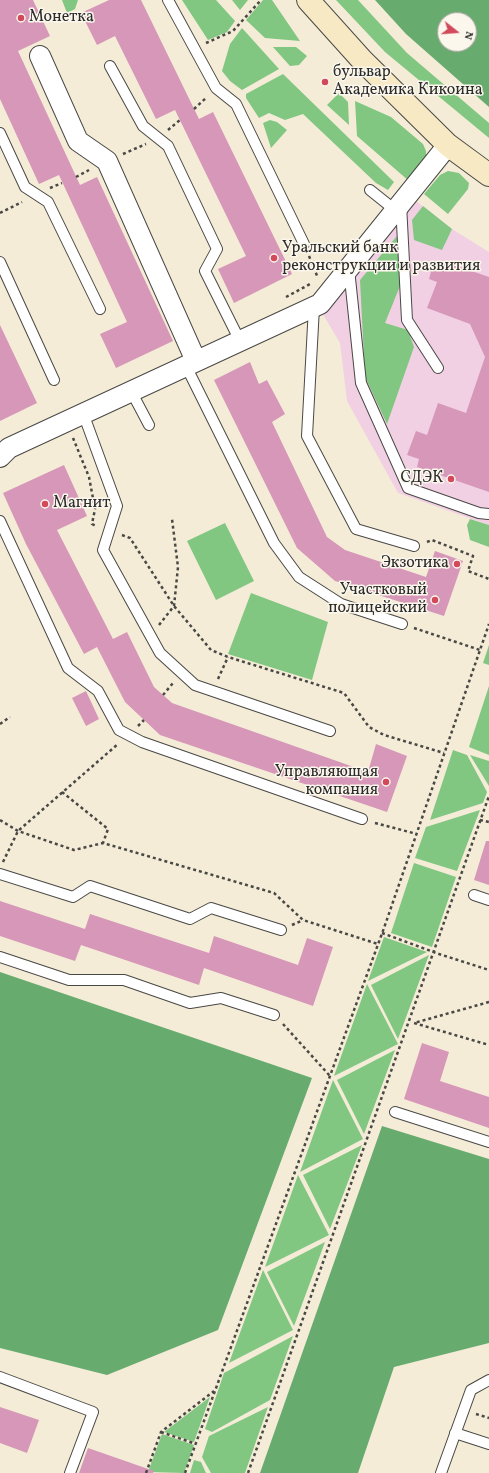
<!DOCTYPE html>
<meta charset="utf-8">
<style>
body{margin:0}
#map{position:relative;width:489px;height:1473px;overflow:hidden;background:#f4ecd7;font-family:Vollkorn,serif}
canvas{display:block}
.north{position:absolute;left:437px;top:12px;width:40px;height:40px;box-sizing:border-box;background:#fbf7ec;border:1px solid #a8a59f;border-radius:50%;rotate:107deg;font-size:11px;font-weight:700;line-height:16px;text-align:center;color:#2b2b2b}
.north::after{content:'';display:block;margin:auto;width:14px;height:18px;background:#d1495b;clip-path:polygon(50% 0,100% 100%,50% 72%,0 100%)}
</style>
<div id="map">
<canvas width="489" height="1473"></canvas>
<div class="north">N</div>
</div>
<script>
const ctx = document.querySelector('canvas').getContext('2d');
ctx.lineJoin = 'round';
function fill(path, color) {
  ctx.fillStyle = color;
  ctx.fill(path, 'evenodd');
}
function toPath(rows) {
  const path = new Path2D();
  for (const r of rows) {
    path.moveTo(r[0], r[1]);
    for (let i = 2; i < r.length; i += 2) path.lineTo(r[i], r[i + 1]);
  }
  return path;
}
function trace(path, color, width, dash) {
  ctx.strokeStyle = color;
  ctx.lineWidth = width;
  ctx.lineCap = dash ? 'butt' : 'round';
  ctx.setLineDash(dash || []);
  ctx.stroke(path);
}
function label(font, color, halo, rows, align = 'center') {
  ctx.font = font + ' Vollkorn,serif';
  ctx.lineWidth = 3;
  ctx.setLineDash([]);
  ctx.textBaseline = 'middle';
  ctx.strokeStyle = halo;
  ctx.fillStyle = color;
  for (const [text, x, y, turn = 0] of rows) {
    ctx.save();
    ctx.translate(x, y);
    ctx.rotate((+turn || 0) * Math.PI / 180);
    ctx.textAlign = isNaN(turn) ? turn : align;
    if (halo) ctx.strokeText(text, 0, 0);
    ctx.fillText(text, 0, 0);
    ctx.restore();
  }
}
const built = toPath([
 [416,201,452,229,489,252,489,525,398,493,347,401,340,343,321,311]
]);
const green = toPath([
 [62,0,78,0,75,9,67,13],
 [182,0,216,0,235,21,227,32,208,40],
 [232,0,248,0,240,10],
 [263,0,272,0,300,41,265,38,246,20],
 [336,0,358,0,407,53,489,123,489,138,385,52],
 [242,28,279,69,242,90,230,81,222,71,230,44],
 [273,47,296,47,307,56,299,65,290,66],
 [283,74,394,182,388,190,376,183,303,114,285,120,269,113,259,118,246,98,246,94],
 [339,93,348,102,349,125,327,105],
 [355,101,391,117,423,144,426,151,426,157,409,181,357,136],
 [270,120,277,122,287,130,271,148,263,123],
 [448,171,459,173,469,183,468,189,448,214,424,194,440,175],
 [423,206,452,229,442,250,414,240,412,220],
 [397,236,402,281,385,323,408,330,414,347,387,424,365,377,360,280],
 [470,519,489,525,489,547,470,540,467,525],
 [225,523,254,581,216,600,187,541],
 [251,593,328,622,312,680,228,654],
 [489,645,489,665,483,663],
 [489,686,489,755,469,747],
 [453,750,467,755,487,792,483,803,430,820],
 [470,755,489,761,489,786],
 [480,810,457,871,415,858,426,827],
 [414,863,456,877,432,947,391,933],
 [384,937,427,952,368,981],
 [429,955,398,1039,371,985],
 [367,984,398,1044,334,1076],
 [395,1050,364,1134,337,1080],
 [333,1080,363,1139,300,1172],
 [362,1145,330,1229,303,1175],
 [298,1175,329,1235,265,1267],
 [325,1242,294,1326,267,1272],
 [263,1270,293,1330,229,1363],
 [293,1336,270,1400,212,1432,205,1429,224,1373],
 [210,1397,194,1442,164,1432],
 [268,1407,245,1473,211,1473,202,1457,209,1436],
 [162,1434,194,1445,184,1473,148,1472],
 [194,1460,201,1462,206,1473,190,1473]
]);
const forest = toPath([
 [375,0,489,0,489,107,406,34],
 [445,20,469,20,469,44,445,44],
 [0,972,312,1078,218,1330,107,1375,0,1348],
 [382,1126,489,1159,489,1343,394,1367,358,1473,260,1473]
]);
const building = toPath([
 [0,0,33,0,50,36,18,51,80,185,97,177,173,341,116,368,100,334,127,322,59,175,39,184,0,99],
 [109,0,141,0,199,119,213,112,292,274,234,303,218,269,246,256,175,110,156,119,115,36,97,45,81,13],
 [445,262,489,277,489,492,417,467,419,459,407,455,416,431,427,435,438,403,466,413,485,357,470,324,427,308,437,282,429,279,432,268],
 [0,325,37,403,0,421],
 [250,362,259,384,267,380,285,414,272,422,327,537,345,550,426,577,435,551,463,561,444,616,335,581,297,548,214,380],
 [64,465,87,516,57,530,113,639,127,632,154,687,172,703,368,772,376,744,407,756,387,812,160,735,125,702,97,647,84,654,26,544,3,493],
 [86,691,99,719,86,726,72,698],
 [486,841,489,841,489,885,474,880],
 [0,901,85,929,90,914,209,953,214,936,298,965,307,938,333,947,313,1006,204,968,199,985,81,945,75,961,0,936],
 [422,1043,449,1052,440,1081,489,1097,489,1128,404,1099],
 [0,1407,39,1420,27,1453,0,1443],
 [88,1448,154,1471,153,1473,79,1473]
]);
const path = toPath([
 [206,43,233,31,261,0],
 [194,109,207,97],
 [168,130,180,120],
 [123,154,146,144],
 [76,177,89,170],
 [50,188,62,183],
 [0,213,22,202],
 [309,256,318,278],
 [286,297,312,283],
 [73,438,89,477,95,509,92,524,96,526],
 [122,535,130,538,174,606,211,650,228,657,344,693,369,727,384,735,444,753],
 [427,542,432,540,473,556,468,571,489,579],
 [159,625,174,606,178,567,172,519],
 [414,628,480,650],
 [218,679,228,657],
 [163,695,173,683],
 [0,724,10,717],
 [138,726,144,720],
 [62,792,108,829,103,843],
 [0,820,18,831,74,850,103,843,274,893,303,920,378,944],
 [480,820,489,822],
 [375,823,417,834],
 [3,862,18,831,118,744],
 [292,925,303,920],
 [382,933,439,954,489,970],
 [489,1002,414,1023,489,1045],
 [283,1024,330,1076],
 [476,1414,489,1418],
 [161,1432,196,1444],
 [146,1473,161,1432,214,1391],
 [185,1473,384,928,489,624],
 [248,1473,489,796]
]);
const lane = toPath([
 [168,0,216,88,236,104,304,244],
 [110,66,143,126,168,146,217,249,205,271,240,341],
 [0,133,25,187,48,202,100,309],
 [370,190,395,210],
 [401,204,407,320,438,368],
 [0,262,54,380],
 [349,269,361,383,408,488,479,513,488,514],
 [314,307,307,436,356,529,414,546],
 [186,366,274,543,299,577,341,604,402,624],
 [131,391,149,425],
 [83,413,117,506,103,550,160,653,195,685,330,731],
 [0,521,68,668,98,691,119,730,142,742,362,819],
 [0,874,73,897,90,886,190,919,211,908,281,930],
 [474,895,489,900],
 [0,957,69,980,124,980,190,1003,221,998,274,1015],
 [395,1112,489,1142],
 [0,1377,93,1412,70,1473],
 [455,1433,489,1444],
 [441,1473,471,1390,489,1380]
]);
const street = toPath([
 [40,56,78,141,107,161,196,361],
 [0,457,9,448,320,304,448,145]
]);
const secondary = toPath([
 [308,0,362,60,448,145,489,175]
]);
const markers = [
 [21,18,4,"#d1495b"],
 [325,82,4,"#d1495b"],
 [274,258,4,"#d1495b"],
 [451,479,4,"#d1495b"],
 [45,504,4,"#d1495b"],
 [457,564,4,"#d1495b"],
 [435,600,4,"#d1495b"],
 [386,782,4,"#d1495b"]
];
const poiNames = [
 ["Монетка",29,18],
 ["бульвар",333,73],
 ["Академика Кикоина",333,91],
 ["Уральский банк",282,249],
 ["реконструкции и развития",282,267],
 ["СДЭК",443,479,"right"],
 ["Магнит",53,504],
 ["Экзотика",449,564,"right"],
 ["Участковый",427,591,"right"],
 ["полицейский",427,609,"right"],
 ["Управляющая",378,773,"right"],
 ["компания",378,791,"right"]
];
fill(built, '#f1d0e3');
fill(green, '#81c681');
fill(forest, '#68ab6f');
fill(building, '#d697b8');
trace(lane, '#494845', 12);
trace(street, '#494845', 22);
trace(secondary, '#494845', 24);
trace(path, '#494845', 2.5, [3, 3]);
trace(lane, '#fff', 10);
trace(street, '#fff', 20);
trace(secondary, '#f6e9c3', 22);
for (const [x, y, r, color] of markers) {
  const dot = new Path2D();
  dot.arc(x, y, r, 0, 2 * Math.PI);
  ctx.fillStyle = color;
  ctx.fill(dot);
  trace(dot, '#fbf7ec', 1.5);
}
label('16px', '#2b2b2b', '#fbf7ec', poiNames, 'left');
</script>
